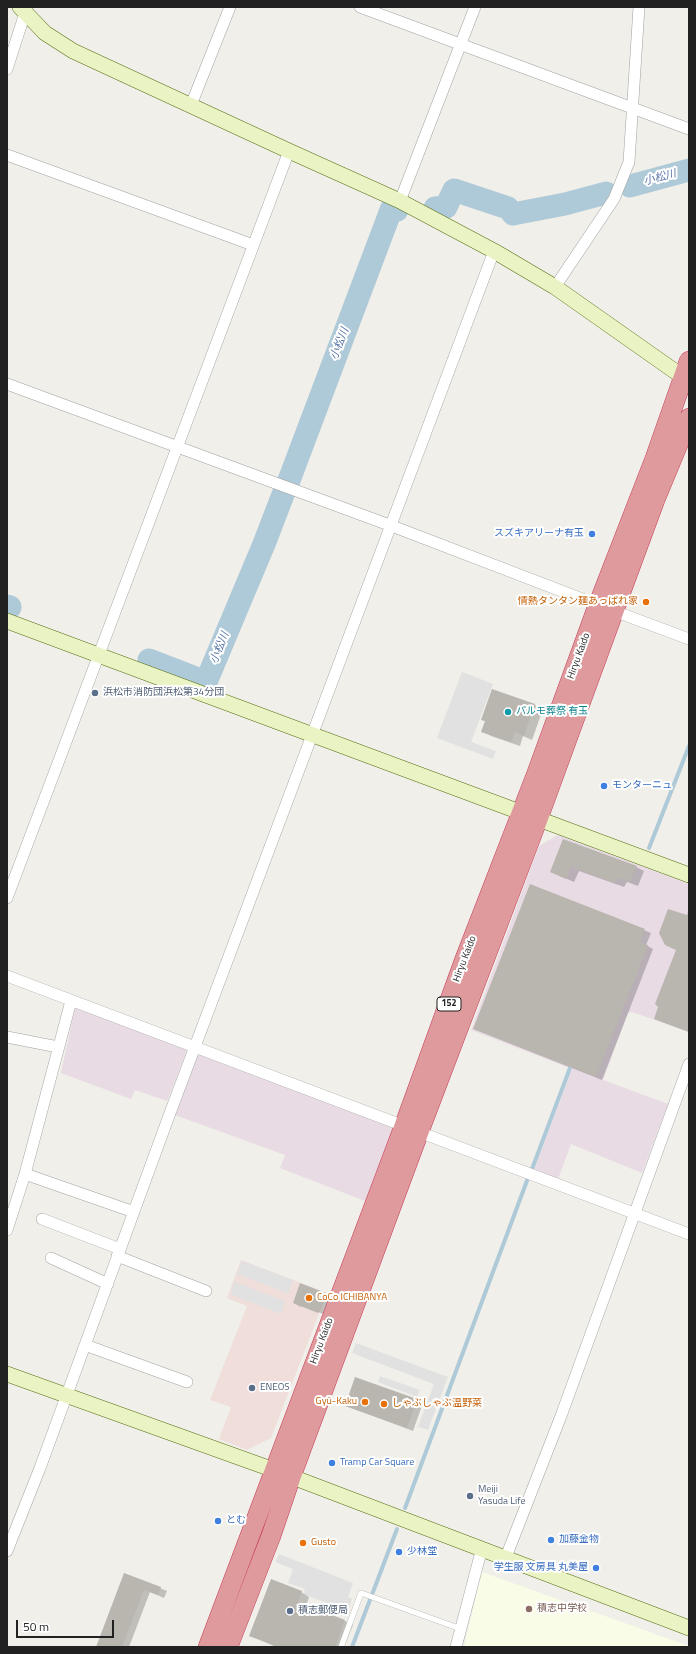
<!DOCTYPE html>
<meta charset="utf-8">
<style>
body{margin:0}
#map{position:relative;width:696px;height:1654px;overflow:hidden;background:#f0efe9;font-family:"Titillium Web",sans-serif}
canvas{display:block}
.frame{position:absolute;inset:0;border:8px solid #212121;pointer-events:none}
.scale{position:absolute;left:16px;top:1620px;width:98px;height:18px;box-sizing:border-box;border:2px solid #212121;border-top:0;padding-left:5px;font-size:12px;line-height:14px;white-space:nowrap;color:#212121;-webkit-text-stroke:3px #fff;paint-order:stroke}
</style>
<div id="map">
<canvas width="696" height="1654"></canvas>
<div class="frame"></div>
<div class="scale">50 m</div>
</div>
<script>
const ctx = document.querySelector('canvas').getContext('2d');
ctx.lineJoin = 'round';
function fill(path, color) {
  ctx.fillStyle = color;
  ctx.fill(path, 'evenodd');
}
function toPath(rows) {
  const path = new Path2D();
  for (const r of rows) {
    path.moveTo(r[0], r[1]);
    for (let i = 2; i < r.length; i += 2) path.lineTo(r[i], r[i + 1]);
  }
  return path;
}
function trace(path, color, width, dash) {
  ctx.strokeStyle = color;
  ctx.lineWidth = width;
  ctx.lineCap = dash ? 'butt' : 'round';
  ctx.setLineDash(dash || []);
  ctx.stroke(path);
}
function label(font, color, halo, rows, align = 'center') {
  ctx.font = font + ' "Titillium Web","Noto Sans JP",sans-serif';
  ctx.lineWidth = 4;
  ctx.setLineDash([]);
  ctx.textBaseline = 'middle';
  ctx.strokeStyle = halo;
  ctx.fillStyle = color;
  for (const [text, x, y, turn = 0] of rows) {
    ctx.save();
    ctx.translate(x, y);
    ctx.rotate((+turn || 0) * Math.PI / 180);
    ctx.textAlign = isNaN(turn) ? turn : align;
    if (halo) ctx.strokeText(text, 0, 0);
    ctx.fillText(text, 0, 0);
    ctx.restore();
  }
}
const commercial = toPath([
 [241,1260,327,1293,271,1438,247,1450,219,1439,231,1407,210,1400,247,1306,227,1298]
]);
const industrial = toPath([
 [558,835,689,884,689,1032,632,1012,628,1013,603,1080,668,1104,642,1173,571,1144,558,1179,534,1170,572,1069,471,1030,539,846],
 [75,1008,188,1048,167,1101,135,1090,131,1099,61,1073],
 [198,1053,394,1126,365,1201,280,1168,285,1155,175,1115]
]);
const education = toPath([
 [482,1572,689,1646,689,1647,464,1647]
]);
const parking = toPath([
 [462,672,493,684,471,742,496,751,493,759,437,738],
 [242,1261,293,1280,288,1293,237,1274],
 [235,1282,285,1301,281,1314,230,1294],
 [356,1343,448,1377,428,1430,418,1427,434,1384,352,1353],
 [380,1376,420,1390,417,1397,378,1382],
 [279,1554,353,1583,348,1597,352,1599,348,1611,303,1594,305,1589,288,1583,293,1569,275,1562]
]);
const shadow = toPath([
 [492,690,535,705,543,709,532,740,523,736,520,746,491,736,482,731,486,722,482,719],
 [563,840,636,867,644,871,638,886,627,882,624,887,579,871,574,882,551,872],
 [531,885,651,933,646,945,653,949,602,1080,474,1029],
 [689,912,689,1032,655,1019],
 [325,1294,333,1299,326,1317,323,1315,323,1314,301,1305,301,1307,294,1303],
 [356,1378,423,1403,413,1431,346,1406],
 [125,1574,167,1591,164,1598,150,1592,129,1647,97,1647],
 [301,1592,309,1597,306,1606,345,1621,353,1625,344,1647,276,1647,250,1635]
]);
const stream = toPath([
 [649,848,689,746],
 [532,1169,570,1068],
 [405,1508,528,1178],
 [352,1647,397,1529]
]);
const river = toPath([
 [630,186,689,170],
 [435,208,446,207,454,190,508,208,513,214,565,204,606,193],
 [288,483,391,210,397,210],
 [7,606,10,607],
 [149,660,206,682,264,544,284,492]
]);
const building = toPath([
 [492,689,535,704,524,736,515,732,511,742,481,732,485,721,481,720],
 [563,839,637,866,630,882,618,878,615,883,571,867,566,879,550,872],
 [530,884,645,929,640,942,648,945,596,1077,473,1029],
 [668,909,687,915,689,909,689,1032,654,1019,658,1007,655,1004,676,950,665,945,659,933],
 [300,1283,326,1293,318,1313,293,1303],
 [355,1377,417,1399,407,1428,345,1406],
 [124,1573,161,1587,158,1595,144,1590,122,1647,96,1647],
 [271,1579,302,1591,298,1602,345,1620,335,1647,278,1647,249,1636]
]);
const lane = toPath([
 [341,1647,361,1593,461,1629]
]);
const street = toPath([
 [360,7,689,129],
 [7,69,27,7],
 [191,105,230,7],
 [7,155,253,245],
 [400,201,475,7],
 [555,287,614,199,629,162,639,7],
 [7,384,392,526,598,605],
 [614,611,689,639],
 [7,898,289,151],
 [7,976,404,1126],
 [7,1037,58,1047],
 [419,1132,689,1234],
 [25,1174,134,1212],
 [42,1219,120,1249],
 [7,1230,25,1174,71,1001],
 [117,1256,206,1291],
 [51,1258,108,1284],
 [85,1345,187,1382],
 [7,1551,40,1468,170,1113,494,251],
 [506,1557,561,1416,689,1064],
 [456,1647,482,1548]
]);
const secondary = toPath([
 [20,7,45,33,73,51,289,151,400,201,494,251,555,287,683,377,689,379],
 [7,621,689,875],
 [7,1374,274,1470,689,1628]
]);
const highway = toPath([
 [208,1647,404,1126,464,961,536,775,598,605,655,458,689,361],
 [228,1647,271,1536,291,1477,419,1132,538,819,614,611,655,500,689,418]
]);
const markers = [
 [592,534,4,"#3f7fe0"],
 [646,602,4,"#e8710a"],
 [95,693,4,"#5c6f8a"],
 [508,712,4,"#0f9aa8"],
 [604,786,4,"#3f7fe0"],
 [309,1298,4,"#e8710a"],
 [252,1388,4,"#5c6f8a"],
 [365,1402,4,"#e8710a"],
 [384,1404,4,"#e8710a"],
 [332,1463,4,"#3f7fe0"],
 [470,1496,4,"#5c6f8a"],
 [218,1521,4,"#3f7fe0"],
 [551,1540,4,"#3f7fe0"],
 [303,1543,4,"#e8710a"],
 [399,1552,4,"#3f7fe0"],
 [596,1568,4,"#3f7fe0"],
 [529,1609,4,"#8d6e63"],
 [290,1611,4,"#5c6f8a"]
];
const shields = [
 [449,1004,24]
];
const shieldNames = [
 ["152",449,1004]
];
const shopNames = [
 ["スズキアリーナ有玉",584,534,"right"],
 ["モンターニュ",612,786],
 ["Tramp Car Square",340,1463],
 ["とむ",226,1521],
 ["加藤金物",559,1540],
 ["少林堂",407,1552],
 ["学生服 文房具 丸美屋",588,1568,"right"]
];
const foodNames = [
 ["情熱タンタン麺あっぱれ家",638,602,"right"],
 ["CoCo ICHIBANYA",317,1298],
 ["Gyū-Kaku",357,1402,"right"],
 ["しゃぶしゃぶ温野菜",392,1404],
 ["Gusto",311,1543]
];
const streetNames = [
 ["Hiryu Kaido",579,656,-70],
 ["Hiryu Kaido",465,959,-69],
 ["Hiryu Kaido",322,1341,-69]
];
const serviceNames = [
 ["浜松市消防団浜松第34分団",103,693],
 ["ENEOS",260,1388],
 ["Meiji",478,1490],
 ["Yasuda Life",478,1502],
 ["積志郵便局",298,1611]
];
const cultureNames = [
 ["パルモ葬祭 有玉",516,712]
];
const educationNames = [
 ["積志中学校",537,1609]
];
const waterNames = [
 ["小松川",660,178,-15],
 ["小松川",340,344,-69],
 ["小松川",220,648,-68]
];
fill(commercial, '#efdeda');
fill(industrial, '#e8dbe4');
fill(education, '#f9fce6');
fill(parking, '#e1e1e1');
fill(shadow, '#0003');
trace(stream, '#aec9d8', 4);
trace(river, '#aec9d8', 23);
fill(building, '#b9b5af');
trace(lane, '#a2a2a2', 6);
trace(street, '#a2a2a2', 12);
trace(secondary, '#576e12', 16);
trace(highway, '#c83c59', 20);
trace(lane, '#fff', 5.5);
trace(street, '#fff', 11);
trace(secondary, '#eaf3c4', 15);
trace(highway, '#de9a9d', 19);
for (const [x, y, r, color] of markers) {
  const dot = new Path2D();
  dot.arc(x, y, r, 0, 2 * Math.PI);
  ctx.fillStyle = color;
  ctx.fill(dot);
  trace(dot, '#fff', 1.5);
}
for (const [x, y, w] of shields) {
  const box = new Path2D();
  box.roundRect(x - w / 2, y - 7, w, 14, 3);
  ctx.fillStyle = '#fff';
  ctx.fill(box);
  trace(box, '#212121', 1);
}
label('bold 9px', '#212121', null, shieldNames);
label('10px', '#366cbe', '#fff', shopNames, 'left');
label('10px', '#c56008', '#fff', foodNames, 'left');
label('10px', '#212121', '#fff', streetNames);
label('10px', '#4e5e75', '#fff', serviceNames, 'left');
label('10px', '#0d838f', '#fff', cultureNames, 'left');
label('10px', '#785e54', '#fff', educationNames, 'left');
label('italic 11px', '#5774a7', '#fff', waterNames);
</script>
